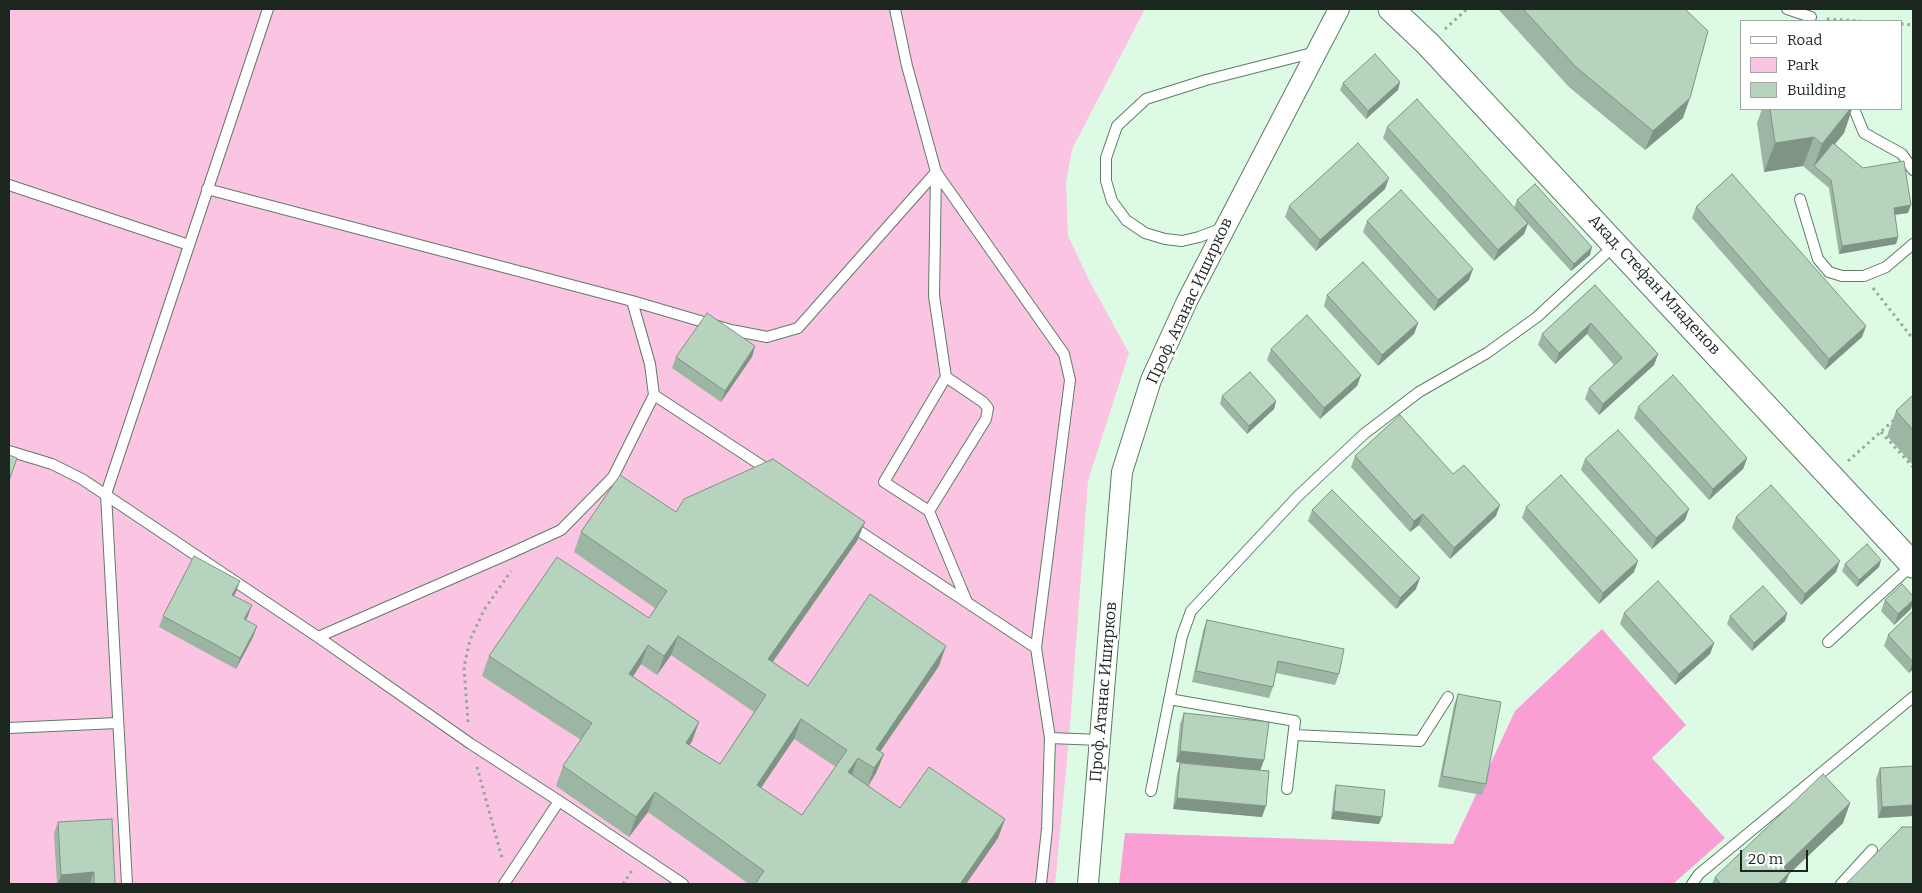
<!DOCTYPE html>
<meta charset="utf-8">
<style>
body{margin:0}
#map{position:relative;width:1922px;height:893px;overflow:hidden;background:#dcfae4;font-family:Bitter,serif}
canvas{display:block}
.frame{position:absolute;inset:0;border:10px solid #1b261f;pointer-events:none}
.legend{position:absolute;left:1740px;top:20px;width:162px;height:90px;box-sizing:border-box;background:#fff;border:1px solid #a4a8a5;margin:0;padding:6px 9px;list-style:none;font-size:15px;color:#1b261f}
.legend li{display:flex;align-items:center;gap:10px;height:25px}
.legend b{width:25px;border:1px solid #a4a8a5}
.scale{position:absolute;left:1740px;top:850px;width:68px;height:22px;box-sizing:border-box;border:2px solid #1b261f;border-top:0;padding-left:6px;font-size:15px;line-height:18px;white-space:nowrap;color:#1b261f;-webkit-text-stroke:4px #fff;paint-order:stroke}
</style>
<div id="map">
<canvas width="1922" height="893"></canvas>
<div class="frame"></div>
<ul class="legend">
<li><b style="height:6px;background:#fff"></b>Road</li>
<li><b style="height:14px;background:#fac4e2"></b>Park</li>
<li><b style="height:14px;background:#b6d3bd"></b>Building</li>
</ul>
<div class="scale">20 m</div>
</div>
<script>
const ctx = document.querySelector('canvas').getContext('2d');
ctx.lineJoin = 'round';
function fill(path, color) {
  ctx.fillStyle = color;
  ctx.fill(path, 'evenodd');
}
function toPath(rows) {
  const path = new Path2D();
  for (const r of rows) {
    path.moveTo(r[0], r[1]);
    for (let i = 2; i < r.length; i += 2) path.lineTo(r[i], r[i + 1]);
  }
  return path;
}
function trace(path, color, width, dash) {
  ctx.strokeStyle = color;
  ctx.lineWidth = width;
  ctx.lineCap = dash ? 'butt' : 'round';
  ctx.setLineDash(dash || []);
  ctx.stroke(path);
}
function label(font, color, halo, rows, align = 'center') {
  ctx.font = font + ' Bitter,serif';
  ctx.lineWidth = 4;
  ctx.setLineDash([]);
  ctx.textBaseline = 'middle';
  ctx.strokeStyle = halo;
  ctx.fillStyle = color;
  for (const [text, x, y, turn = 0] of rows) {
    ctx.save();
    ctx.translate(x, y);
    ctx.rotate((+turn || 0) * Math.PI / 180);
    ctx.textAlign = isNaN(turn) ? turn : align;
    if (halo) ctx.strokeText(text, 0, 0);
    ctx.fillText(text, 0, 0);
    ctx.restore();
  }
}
const green = toPath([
 [9,9,1145,9,1072,149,1066,182,1068,236,1091,284,1129,353,1088,481,1069,739,1055,884,9,884]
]);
const forest = toPath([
 [1602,629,1686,725,1652,758,1725,838,1673,884,1119,884,1125,833,1453,844,1515,711]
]);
const path = toPath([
 [1827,19,1861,21],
 [1901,24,1913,25],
 [1445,29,1467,9],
 [1873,288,1913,339],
 [1881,432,1913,467],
 [1848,461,1894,420],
 [468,722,464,667,470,640,484,610,511,571],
 [477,767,502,858],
 [623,884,633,869]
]);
const service = toPath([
 [895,9,907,66,936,172,934,296,946,377,884,482,929,511,967,602],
 [1787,9,1811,17],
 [1854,109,1864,133,1902,154,1913,170],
 [936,172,1064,354,1070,380,1036,648,1050,738],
 [9,185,189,245],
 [207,189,632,301,731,330,767,337,798,328,936,172],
 [1800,199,1818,259,1829,272,1842,276,1864,276,1886,267,1913,244],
 [1223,228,1199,237,1182,241,1165,239,1145,233,1126,220,1112,201,1106,181,1106,158,1117,126,1146,99,1206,80,1316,52],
 [654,395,770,471],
 [9,451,52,464,82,479,318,637,471,744,559,801],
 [929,511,986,419,988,408,983,402,946,377],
 [850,525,1036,648],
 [318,637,513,552,561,530,613,477,654,395,650,364,632,301],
 [1828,642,1912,565],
 [1169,699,1295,721,1287,789],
 [9,728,117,723],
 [1294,735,1420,741,1448,697],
 [1151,791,1182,636,1191,611,1298,496,1364,434,1419,392,1487,353,1537,317,1615,245],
 [127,884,106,494,268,9],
 [504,884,559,801,683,884],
 [1041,884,1047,829,1050,738,1100,740],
 [1692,884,1699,874,1913,697],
 [1841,884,1872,850]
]);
const minor = toPath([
 [1088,884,1122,472,1151,380,1188,299,1339,9]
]);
const tertiary = toPath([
 [1391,9,1428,44,1913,565]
]);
const wall = toPath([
 [1498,9,1685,9,1683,118,1645,150,1569,87],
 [1400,82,1398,90,1366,119,1340,90,1343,83],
 [1762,109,1852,109,1844,133,1835,144,1908,213,1895,215,1898,237,1896,244,1839,254,1829,188,1803,166,1764,172,1757,123],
 [1387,127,1514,208,1517,200,1590,255,1571,271,1528,224,1524,234,1494,261,1383,138],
 [1385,189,1316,251,1285,217,1289,206],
 [1696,207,1866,326,1862,337,1825,370,1692,218],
 [1367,221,1469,280,1434,311,1363,232],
 [1595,285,1658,354,1654,365,1599,415,1585,399,1589,388,1614,365,1587,334,1555,364,1538,345,1542,334],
 [1327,295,1418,323,1414,334,1378,366,1324,306],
 [755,346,752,357,721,402,672,368,676,357],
 [1271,349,1361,375,1357,386,1320,419,1267,360],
 [1913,395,1913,465,1887,436,1896,411],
 [1222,396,1276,401,1274,409,1247,434,1220,404],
 [1638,407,1747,458,1743,469,1709,500,1634,418],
 [1355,456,1453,474,1496,516,1450,559,1419,525,1410,532,1351,467],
 [1585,459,1685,520,1652,549,1581,470],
 [1526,507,1634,572,1599,604,1522,518],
 [1312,510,1416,589,1396,609,1308,521],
 [676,512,865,522,857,541,773,662,808,686,939,666,880,752,884,754,876,773,868,786,900,808,1005,819,998,838,966,884,749,884,648,812,629,837,556,786,563,766,581,740,482,676,489,656,649,618,655,608,574,552,581,532],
 [671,655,754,712,720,764,690,745,692,741,699,722,633,676,641,664,657,675],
 [794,739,836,767,802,815,761,788],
 [1736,517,1836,572,1801,605,1732,528],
 [1881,560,1879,567,1857,587,1842,571,1845,564],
 [236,592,234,596,248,616,246,620,257,626,253,637,236,669,159,627,163,616],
 [1885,600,1911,609,1894,625,1881,611],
 [1913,611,1913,669,1909,673,1884,646,1888,635],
 [1624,613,1714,643,1710,654,1675,685,1620,624],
 [1730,616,1785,621,1752,651,1727,624],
 [1207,620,1339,674,1335,685,1276,673,1273,687,1269,698,1192,682,1203,631],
 [1458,694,1486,784,1482,795,1438,787,1454,705],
 [1184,713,1264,760,1260,770,1262,817,1173,809,1177,774,1180,763,1214,766,1176,762,1180,724],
 [1913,766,1913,816,1878,818,1876,779,1880,768],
 [1336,785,1379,824,1331,819,1334,792],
 [1850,803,1843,823,1789,874,1785,884,1712,884,1715,877],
 [58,822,115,884,90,884,90,883,57,884,54,833]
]);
const shadedWall = toPath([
 [1400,82,1398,90,1366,119,1368,111],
 [1690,98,1683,118,1645,150,1653,131],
 [1850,109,1852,109,1844,133,1816,167,1814,166,1822,144],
 [1814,137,1803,166,1764,172,1775,143],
 [1389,178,1385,189,1316,251,1320,240],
 [1911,205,1908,213,1891,215,1894,208],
 [1528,223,1524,234,1494,261,1498,250],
 [1898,237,1896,244,1839,254,1842,246],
 [1592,247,1590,255,1571,271,1574,264],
 [1473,269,1469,280,1434,311,1438,300],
 [1418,323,1414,334,1378,366,1382,355],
 [1591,323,1587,334,1555,364,1559,353],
 [1866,326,1862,337,1825,370,1829,359],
 [755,346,752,357,721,402,725,391],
 [1658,354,1654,365,1599,415,1603,404],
 [1361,375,1357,386,1320,419,1324,408],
 [1276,401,1274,409,1247,434,1249,426],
 [1747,458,1743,469,1709,500,1713,489],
 [1500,505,1496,516,1450,559,1454,548],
 [1689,509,1685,520,1652,549,1656,538],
 [1423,514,1419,525,1410,532,1414,521],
 [865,522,857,541,761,678,768,659],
 [1881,560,1879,567,1857,587,1859,580],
 [1638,561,1634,572,1599,604,1603,593],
 [1840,561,1836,572,1801,605,1805,594],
 [1420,578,1416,589,1396,609,1400,598],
 [240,581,236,592,228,606,232,595],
 [1913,600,1913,603,1911,609,1894,625,1898,614],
 [252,605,248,616,240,630,244,619],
 [1787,613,1785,621,1752,651,1754,643],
 [257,626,253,637,236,669,240,658],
 [678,636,671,655,657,675,664,656],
 [1714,643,1710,654,1675,685,1679,674],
 [648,645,641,664,622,693,629,674],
 [946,646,939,666,870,766,876,749],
 [1913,662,1913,669,1909,673],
 [801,719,794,739,750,804,757,785],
 [699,722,692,741,679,762,686,743],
 [1180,751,1264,760,1260,771,1176,762],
 [884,754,876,773,867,788,874,768],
 [858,758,851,777,848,772],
 [655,792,648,812,629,837,636,817],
 [1177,798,1266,806,1262,817,1173,809],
 [1850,803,1843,823,1789,874,1785,884,1777,884,1784,867],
 [1913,805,1913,816,1878,818,1882,807],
 [1334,811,1382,817,1379,824,1331,819],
 [1005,819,998,838,966,884,960,884],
 [94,872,90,883,58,884,61,875]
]);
const building = toPath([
 [1523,9,1685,9,1708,31,1690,98,1653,131,1576,67,1523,9],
 [1375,54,1400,82,1368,111,1343,83,1375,54],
 [1417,99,1528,223,1498,250,1387,127,1417,99],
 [1770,109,1850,109,1822,144,1814,137,1775,143,1770,109],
 [1358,143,1389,178,1320,240,1289,206,1358,143],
 [1833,143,1863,168,1904,161,1911,205,1894,208,1898,237,1842,246,1831,180,1814,166,1833,143],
 [1732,174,1866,326,1829,359,1696,207,1732,174],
 [1535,184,1592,247,1574,264,1517,200,1535,184],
 [1401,190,1473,269,1438,300,1367,221,1401,190],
 [1363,262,1418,323,1382,355,1327,295,1363,262],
 [1595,285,1658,354,1603,404,1589,388,1622,358,1591,323,1559,353,1542,334,1595,285],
 [707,313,755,346,725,391,676,357,707,313],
 [1307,315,1361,375,1324,408,1271,349,1307,315],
 [1250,372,1276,401,1249,426,1222,396,1250,372],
 [1673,375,1747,458,1713,489,1638,407,1673,375],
 [1913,395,1913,430,1896,411,1913,395],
 [1400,415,1453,474,1464,465,1500,505,1454,548,1423,514,1414,521,1355,456,1400,415],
 [1618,430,1689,509,1656,538,1585,459,1618,430],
 [9,455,17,458,9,481,9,455],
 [773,459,865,522,768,659,808,686,870,594,946,646,876,749,884,754,874,768,858,758,848,772,900,808,929,767,1005,819,960,884,755,884,764,871,655,792,636,817,563,766,592,723,489,656,557,557,649,618,667,591,581,532,620,475,676,512,684,499,773,459],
 [678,636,766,695,720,764,686,743,699,722,629,674,648,645,664,656,678,636],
 [801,719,847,750,802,815,757,785,801,719],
 [1561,475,1638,561,1603,593,1526,507,1561,475],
 [1771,485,1840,561,1805,594,1736,517,1771,485],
 [1332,490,1420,578,1400,598,1312,510,1332,490],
 [1867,544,1881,560,1859,580,1845,564,1867,544],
 [194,556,240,581,232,595,252,605,244,619,257,626,240,658,163,616,194,556],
 [1658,581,1714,643,1679,674,1624,613,1658,581],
 [1902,584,1913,596,1913,600,1898,614,1885,600,1902,584],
 [1763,586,1787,613,1754,643,1730,616,1763,586],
 [1913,611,1913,662,1888,635,1913,611],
 [1207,620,1344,649,1339,674,1278,661,1273,687,1196,671,1207,620],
 [1458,694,1501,702,1486,784,1442,776,1458,694],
 [1184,713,1269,722,1264,760,1180,751,1184,713],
 [1180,763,1269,771,1266,806,1177,798,1180,763],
 [1913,766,1913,805,1882,807,1880,768,1913,766],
 [1823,774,1850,803,1784,867,1789,873,1778,884,1721,884,1715,877,1823,774],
 [1336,785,1385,790,1382,817,1334,811,1336,785],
 [112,819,115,884,94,884,94,872,61,875,58,822,112,819],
 [1902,827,1913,827,1913,884,1846,884,1902,827]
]);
const streetNames = [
 ["Акад. Стефан Младенов",1654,285,47],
 ["Проф. Атанас Иширков",1190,301,-65],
 ["Проф. Атанас Иширков",1104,692,-85]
];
fill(green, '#fac4e2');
fill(forest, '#fa9fd4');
trace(service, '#607b68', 12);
trace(minor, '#607b68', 22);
trace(tertiary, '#607b68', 27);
trace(path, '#91a797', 3, [2.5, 4]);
trace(service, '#fff', 10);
trace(minor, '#fff', 20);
trace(tertiary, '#fff', 25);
fill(wall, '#9db5a3');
fill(shadedWall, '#7f9484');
fill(building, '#b6d3bd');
trace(building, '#7f9484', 1);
label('16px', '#1b261f', '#fff', streetNames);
</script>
